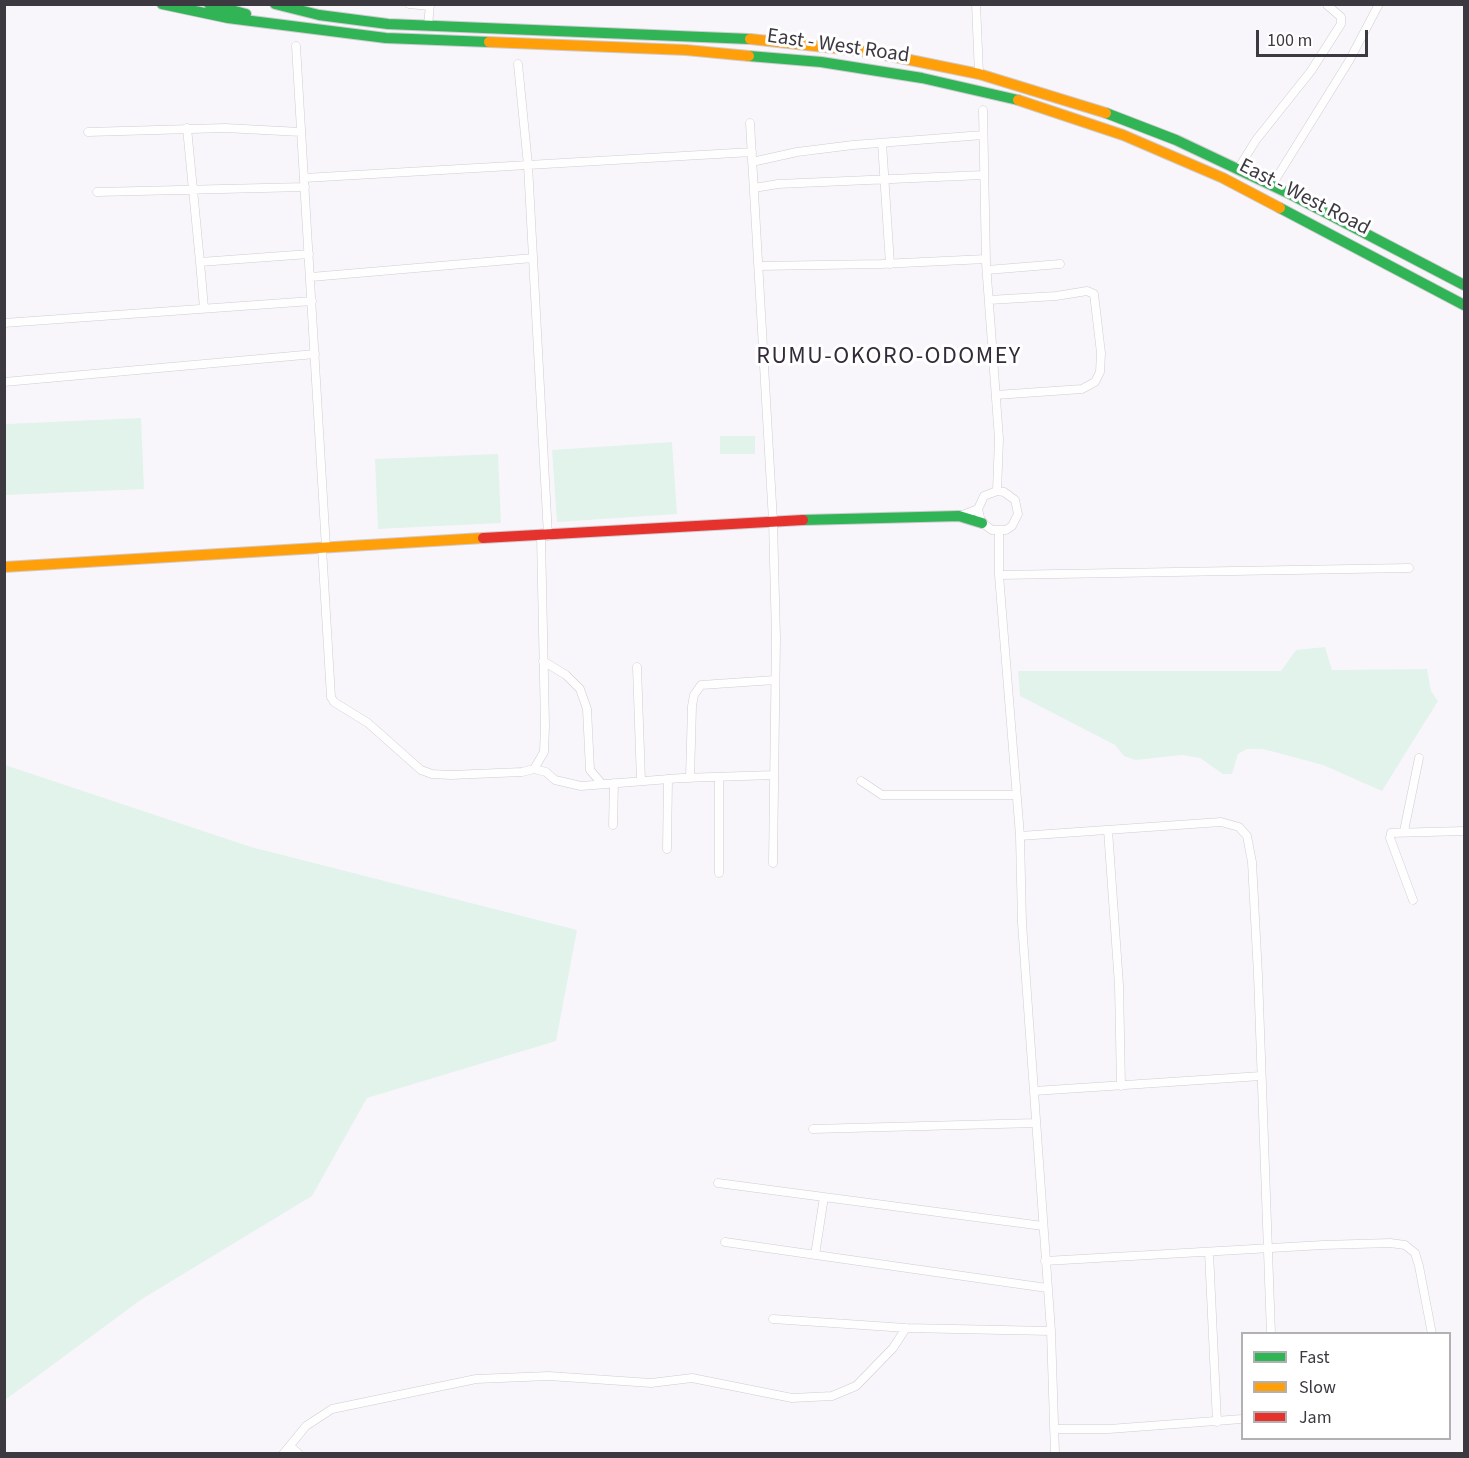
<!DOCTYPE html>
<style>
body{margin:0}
#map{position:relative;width:1469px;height:1458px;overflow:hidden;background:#f9f6fb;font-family:"Source Sans 3",sans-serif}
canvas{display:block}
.frame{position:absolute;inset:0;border:6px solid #3d3940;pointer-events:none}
.legend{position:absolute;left:1241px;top:1332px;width:210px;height:108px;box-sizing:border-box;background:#fff;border:2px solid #b1b0b3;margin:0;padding:8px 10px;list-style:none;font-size:18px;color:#3d3940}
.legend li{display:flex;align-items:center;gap:12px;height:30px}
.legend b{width:30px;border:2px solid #b1b0b3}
.scale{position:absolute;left:1256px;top:30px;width:112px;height:27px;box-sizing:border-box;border:3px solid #3d3940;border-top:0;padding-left:8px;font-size:18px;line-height:21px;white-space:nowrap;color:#3d3940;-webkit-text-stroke:4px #fff;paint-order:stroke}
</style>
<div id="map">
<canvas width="1469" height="1458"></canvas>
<div class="frame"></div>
<ul class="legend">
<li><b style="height:8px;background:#30b455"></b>Fast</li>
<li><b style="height:8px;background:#ff9f0a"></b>Slow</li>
<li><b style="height:8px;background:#e5322d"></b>Jam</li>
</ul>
<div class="scale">100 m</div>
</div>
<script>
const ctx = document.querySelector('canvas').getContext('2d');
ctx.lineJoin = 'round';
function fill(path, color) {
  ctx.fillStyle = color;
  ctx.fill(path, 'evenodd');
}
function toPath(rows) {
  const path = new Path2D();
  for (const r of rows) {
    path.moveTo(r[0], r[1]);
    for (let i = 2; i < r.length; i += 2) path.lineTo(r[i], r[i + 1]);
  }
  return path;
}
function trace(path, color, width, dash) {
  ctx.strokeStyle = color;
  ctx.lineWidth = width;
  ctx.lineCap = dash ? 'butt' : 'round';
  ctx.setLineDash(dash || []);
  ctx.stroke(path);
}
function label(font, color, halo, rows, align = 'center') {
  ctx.font = font + ' "Source Sans 3",sans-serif';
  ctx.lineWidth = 6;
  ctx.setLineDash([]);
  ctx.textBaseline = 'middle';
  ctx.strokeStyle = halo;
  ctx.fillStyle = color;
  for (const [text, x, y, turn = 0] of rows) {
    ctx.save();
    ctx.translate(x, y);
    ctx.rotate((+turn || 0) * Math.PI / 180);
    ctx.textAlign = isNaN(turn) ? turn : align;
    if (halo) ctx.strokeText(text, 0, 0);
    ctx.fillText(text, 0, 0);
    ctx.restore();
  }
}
const green = toPath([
 [141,418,144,489,6,495,5,424],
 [720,436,755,436,755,454,720,454],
 [672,442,677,514,557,522,552,450],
 [498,454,501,523,378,529,375,459],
 [1325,647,1332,670,1427,669,1431,691,1438,701,1382,791,1323,765,1263,749,1247,749,1238,754,1232,774,1223,774,1200,758,1182,755,1135,760,1124,756,1115,745,1020,696,1018,671,1281,671,1296,650],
 [5,765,251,847,577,930,556,1041,367,1098,312,1196,142,1299,5,1400]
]);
const street = toPath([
 [409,4,430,6],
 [976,4,979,74],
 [428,26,430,4],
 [296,46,326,548],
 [518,64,528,165,548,536],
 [983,110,986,263,999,439,997,491],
 [750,123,773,521,776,638,773,863],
 [187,128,200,262],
 [88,132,225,128,301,132],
 [882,143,890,264],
 [752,162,797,152,853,145,983,135],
 [1238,169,1256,140,1311,71,1341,24,1341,17,1327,5],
 [304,178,752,152],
 [1272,185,1349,61,1379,4],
 [754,188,778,184,983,175],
 [97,192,305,187],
 [759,266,881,264,986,259],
 [987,270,1060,264],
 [311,277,533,258],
 [989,300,1056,296,1087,291,1094,294,1101,353,1100,372,1095,382,1082,389,996,395],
 [204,308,200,262,309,254],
 [4,323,312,301],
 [4,382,315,354],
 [960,516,978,509,984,496,997,491,1004,492,1015,500,1018,514,1012,526,1006,530,992,530,981,522,978,509],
 [999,531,999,575,1020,836,1022,923,1051,1331,1055,1454],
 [322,548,331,697,334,702,368,723,421,770,432,774,451,775,522,772,534,769,546,772,555,780,581,786,682,778,774,775],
 [999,575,1409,568],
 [543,661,566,675,580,689,587,709,590,770,602,784],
 [637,667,641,781],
 [534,769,544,752,545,726,541,536],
 [690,778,692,706,694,695,701,685,775,680],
 [861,781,882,795,1016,795],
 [613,825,614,783],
 [1108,830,1119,985,1121,1086],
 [1404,831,1419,758],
 [1020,836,1221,822,1239,827,1247,836,1252,862,1258,975,1271,1334],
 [667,849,668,779],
 [719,873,719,777],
 [1413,900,1390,838,1391,833,1464,831],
 [1034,1091,1261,1076],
 [813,1129,1036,1123],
 [718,1183,1043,1226],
 [725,1242,1047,1288],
 [1209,1252,1217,1422],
 [815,1255,824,1197],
 [1045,1261,1323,1245,1390,1243,1405,1245,1415,1253,1419,1266,1432,1334],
 [773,1319,906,1328,1051,1331],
 [1054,1429,1109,1429,1242,1419],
 [290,1446,299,1454],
 [283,1454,306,1426,332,1409,476,1379,549,1376,651,1383,692,1378,792,1398,832,1396,856,1386,893,1348,906,1328]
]);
const fast = toPath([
 [162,4,228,18,386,38,489,42],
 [209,4,246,14],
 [275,4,319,15,388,24,750,39],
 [749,56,821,62,922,78,1018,100],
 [1106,113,1176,140,1288,193,1464,285],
 [1280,208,1464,305],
 [803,520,959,516,982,523]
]);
const slow = toPath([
 [750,39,871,52,979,74,1106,113],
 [489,42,686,50,749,56],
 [1018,100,1123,135,1223,178,1280,208],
 [4,567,483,538]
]);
const jam = toPath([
 [483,538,803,520]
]);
const streetNames = [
 ["East - West Road",838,47,8],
 ["East - West Road",1304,198,27]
];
const quarterNames = [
 ["RUMU-OKORO-ODOMEY",889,358]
];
fill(green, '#e2f3ec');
trace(street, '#cfccd1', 9);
trace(fast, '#cfccd1', 12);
trace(slow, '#cfccd1', 12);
trace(jam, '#cfccd1', 12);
trace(street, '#fefefe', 8);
trace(fast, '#30b455', 10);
trace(slow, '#ff9f0a', 10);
trace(jam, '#e5322d', 10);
label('21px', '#3d3940', '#fff', streetNames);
ctx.letterSpacing = '1.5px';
label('24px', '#332b39', '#fff', quarterNames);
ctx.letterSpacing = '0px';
</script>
